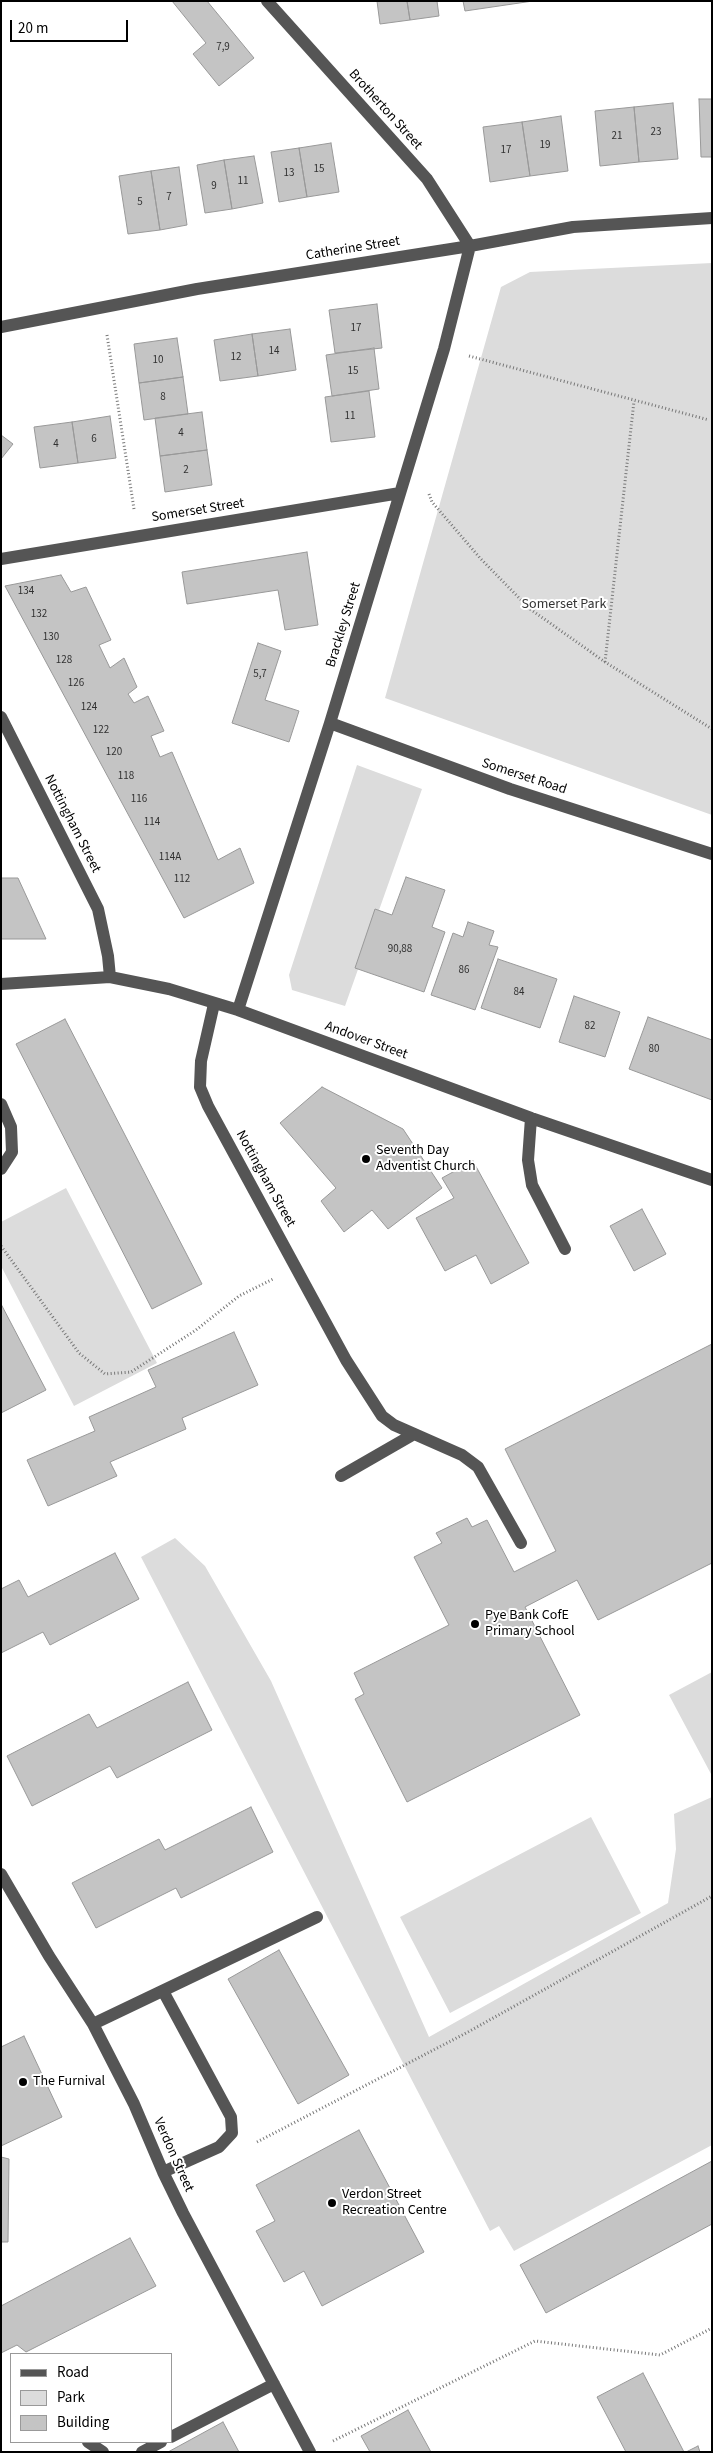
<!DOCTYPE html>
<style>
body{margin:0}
#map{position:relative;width:713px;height:2453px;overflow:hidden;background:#fff;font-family:"Source Sans 3",sans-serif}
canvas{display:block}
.frame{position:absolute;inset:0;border:2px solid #000;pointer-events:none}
.legend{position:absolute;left:10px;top:2353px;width:162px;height:90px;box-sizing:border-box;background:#fff;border:1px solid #999;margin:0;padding:6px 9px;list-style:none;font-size:15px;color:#000}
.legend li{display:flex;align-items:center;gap:10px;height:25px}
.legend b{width:25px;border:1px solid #999}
.scale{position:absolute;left:10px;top:20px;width:118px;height:22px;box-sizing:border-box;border:2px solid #000;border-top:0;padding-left:6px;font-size:15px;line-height:18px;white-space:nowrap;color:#000;-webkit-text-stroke:4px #fff;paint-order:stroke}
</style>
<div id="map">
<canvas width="713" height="2453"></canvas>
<div class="frame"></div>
<ul class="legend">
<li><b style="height:6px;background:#555"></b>Road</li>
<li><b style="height:14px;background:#dcdcdc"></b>Park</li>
<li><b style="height:14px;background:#c4c4c4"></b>Building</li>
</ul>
<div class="scale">20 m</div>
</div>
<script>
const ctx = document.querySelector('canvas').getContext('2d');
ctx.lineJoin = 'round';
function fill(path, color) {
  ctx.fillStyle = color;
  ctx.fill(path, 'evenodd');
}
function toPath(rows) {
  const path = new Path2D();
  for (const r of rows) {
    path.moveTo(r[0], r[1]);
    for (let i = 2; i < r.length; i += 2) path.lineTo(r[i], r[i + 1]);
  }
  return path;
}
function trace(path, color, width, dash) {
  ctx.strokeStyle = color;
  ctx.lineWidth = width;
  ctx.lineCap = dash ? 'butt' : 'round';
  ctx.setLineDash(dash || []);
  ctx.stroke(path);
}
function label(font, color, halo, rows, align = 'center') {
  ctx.font = font + ' "Source Sans 3",sans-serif';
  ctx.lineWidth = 4;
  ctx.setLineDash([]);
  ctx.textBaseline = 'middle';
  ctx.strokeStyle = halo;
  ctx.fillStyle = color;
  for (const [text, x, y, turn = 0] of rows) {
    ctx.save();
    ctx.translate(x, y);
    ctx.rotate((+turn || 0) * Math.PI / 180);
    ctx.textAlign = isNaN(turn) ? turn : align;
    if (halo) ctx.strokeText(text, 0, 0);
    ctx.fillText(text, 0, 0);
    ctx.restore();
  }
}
const green = toPath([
 [712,263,712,815,385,698,501,287,530,272],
 [357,765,422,789,345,1006,292,990,289,975],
 [66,1188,157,1363,74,1406,1,1266,1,1222],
 [175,1538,205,1566,271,1681,429,2037,668,1903,676,1849,674,1814,712,1797,712,2145,514,2251,499,2226,490,2231,141,1557],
 [712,1672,712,1774,711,1774,669,1695],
 [591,1817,641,1913,450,2013,400,1917]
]);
const building = toPath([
 [172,1,207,1,254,58,219,86,193,54,206,43,172,1],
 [377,1,407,1,410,20,380,24,377,1],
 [407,1,437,1,439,16,410,20,407,1],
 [463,1,533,1,465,11,463,1],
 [699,99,712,99,712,157,701,157,699,99],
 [673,103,678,159,639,162,634,107,673,103],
 [634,107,639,162,600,166,595,111,634,107],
 [561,116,568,171,530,176,522,122,561,116],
 [522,122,530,176,490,182,483,127,522,122],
 [331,143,339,192,307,197,299,148,331,143],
 [299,148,307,197,279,202,271,152,299,148],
 [254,156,263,203,232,209,224,160,254,156],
 [224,160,232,209,205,213,197,165,224,160],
 [179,167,187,225,160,230,151,171,179,167],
 [151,171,160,230,128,234,119,176,151,171],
 [377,304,382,348,335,353,329,310,377,304],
 [290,329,296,370,258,376,252,334,290,329],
 [252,334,258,376,220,381,214,340,252,334],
 [177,338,183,377,139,383,134,344,177,338],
 [374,348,379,389,332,396,326,355,374,348],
 [183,377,188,414,144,420,139,383,183,377],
 [369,391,375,437,331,442,325,397,369,391],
 [202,412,207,450,160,456,155,418,202,412],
 [110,416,116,458,78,463,72,422,110,416],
 [72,422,78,463,40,468,34,427,72,422],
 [1,435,13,444,1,459,1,435],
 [207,450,212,485,165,492,160,456,207,450],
 [307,552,318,625,285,630,278,590,187,604,182,572,307,552],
 [61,575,71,592,86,587,111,640,99,645,110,668,124,658,137,687,128,694,134,703,148,696,164,731,151,736,160,757,172,752,218,860,240,848,254,883,184,918,5,586,61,575],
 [258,643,281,651,265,700,299,711,289,742,232,723,258,643],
 [406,877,445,890,432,927,445,932,424,992,355,968,375,909,392,915,406,877],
 [1,878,18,878,46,939,1,939,1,878],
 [468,922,494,931,489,945,498,947,475,1010,431,995,453,933,463,937,468,922],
 [498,959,557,979,540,1028,481,1008,498,959],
 [574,996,620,1012,605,1057,559,1042,574,996],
 [648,1017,712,1040,712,1100,629,1069,648,1017],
 [65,1019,202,1284,152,1309,16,1044,65,1019],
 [322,1087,403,1129,442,1188,388,1229,372,1210,344,1232,321,1201,336,1188,280,1123,322,1087],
 [473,1161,529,1263,491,1284,476,1255,445,1271,416,1218,454,1198,442,1178,473,1161],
 [642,1209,666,1254,634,1271,610,1226,642,1209],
 [1,1304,46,1390,1,1413,1,1304],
 [234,1332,258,1385,182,1418,186,1429,110,1462,117,1476,48,1506,27,1460,95,1431,89,1417,156,1387,148,1370,234,1332],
 [712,1344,712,1563,598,1620,577,1580,525,1607,580,1715,407,1802,355,1699,364,1694,354,1673,449,1625,414,1557,442,1543,436,1533,467,1518,472,1527,487,1520,514,1572,556,1551,505,1449,712,1344],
 [115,1553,139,1599,50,1645,43,1632,1,1653,1,1589,19,1580,28,1597,115,1553],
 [188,1682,212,1730,117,1778,110,1766,32,1806,7,1756,89,1714,97,1728,188,1682],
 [251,1807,273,1852,181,1898,176,1888,96,1928,72,1883,159,1839,165,1850,251,1807],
 [279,1950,349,2075,298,2104,228,1979,279,1950],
 [24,2036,62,2117,1,2146,1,2047,24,2036],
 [359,2130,424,2252,322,2306,304,2271,284,2282,256,2231,275,2221,256,2185,359,2130],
 [1,2157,9,2159,8,2242,1,2242,1,2157],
 [712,2161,712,2224,546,2313,520,2265,712,2161],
 [130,2238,156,2286,26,2352,17,2345,1,2353,1,2306,130,2238],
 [643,2373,684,2452,626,2452,597,2397,643,2373],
 [408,2410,431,2452,370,2452,361,2436,408,2410],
 [223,2422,239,2452,168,2452,223,2422],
 [698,2446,700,2452,686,2452,698,2446]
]);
const path = toPath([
 [107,335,134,509],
 [469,356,709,420],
 [429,494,432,502,480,558,530,609,605,662,712,729],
 [605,662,634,401],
 [1,1246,79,1353,105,1374,131,1372,196,1330,239,1296,273,1279],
 [257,2142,468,2032,712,1896],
 [333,2441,535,2341,660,2355,712,2328]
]);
const minor = toPath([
 [1,327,197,289,470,246,573,227,712,218],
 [1,559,400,493],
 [1,717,98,909,108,956,110,977],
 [330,723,510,789,712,854],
 [1,984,110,977,169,989,238,1010,531,1118,712,1180],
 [214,1004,201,1061,200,1087,208,1106,346,1360,382,1416,394,1425,462,1455,478,1467,521,1543],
 [238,1010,330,723,444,349,470,246,427,179,267,1],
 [1,1104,11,1127,12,1152,1,1169],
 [531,1118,528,1160,532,1185,565,1249],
 [341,1476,414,1434],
 [1,1874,49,1956,93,2024,134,2104,163,2172,183,2213,310,2452],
 [93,2024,317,1917],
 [163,2172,219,2147,232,2133,231,2117,163,1991],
 [171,2437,274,2384],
 [88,2442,103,2452],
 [142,2452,161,2442]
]);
const markers = [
 [366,1159,5,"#000"],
 [475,1624,5,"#000"],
 [23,2082,5,"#000"],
 [332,2203,5,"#000"]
];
const numberNames = [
 ["7,9",223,48],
 ["23",656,133],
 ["21",617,137],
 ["19",545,146],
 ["17",506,151],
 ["15",319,170],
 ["13",289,174],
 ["11",243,182],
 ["9",214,187],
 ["7",169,198],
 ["5",140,203],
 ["17",356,329],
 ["14",274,352],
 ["12",236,358],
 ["10",158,361],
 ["15",353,372],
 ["8",163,398],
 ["11",350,417],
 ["4",181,434],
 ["6",94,440],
 ["4",56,445],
 ["2",186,471],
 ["134",26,592],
 ["132",39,615],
 ["130",51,638],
 ["128",64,661],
 ["5,7",260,675],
 ["126",76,684],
 ["124",89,708],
 ["122",101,731],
 ["120",114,753],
 ["118",126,777],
 ["116",139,800],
 ["114",152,823],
 ["114A",170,858],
 ["112",182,880],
 ["90,88",400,950],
 ["86",464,971],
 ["84",519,993],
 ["82",590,1027],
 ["80",654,1050]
];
const streetNames = [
 ["Brotherton Street",385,110,48],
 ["Catherine Street",353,249,-9],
 ["Somerset Street",198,511,-9],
 ["Brackley Street",344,625,-73],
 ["Somerset Road",524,777,18],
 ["Nottingham Street",72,824,63],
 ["Andover Street",366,1041,20],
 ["Nottingham Street",265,1179,61],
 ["Verdon Street",173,2155,66]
];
const parkNames = [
 ["Somerset Park",564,605]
];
const poiNames = [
 ["Seventh Day",376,1151],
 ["Adventist Church",376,1167],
 ["Pye Bank CofE",485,1616],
 ["Primary School",485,1632],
 ["The Furnival",33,2082],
 ["Verdon Street",342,2195],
 ["Recreation Centre",342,2211]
];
fill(green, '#dcdcdc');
fill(building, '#c4c4c4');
trace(building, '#999', 1);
trace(path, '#777', 3, [1, 2.5]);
trace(minor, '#555', 12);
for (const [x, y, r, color] of markers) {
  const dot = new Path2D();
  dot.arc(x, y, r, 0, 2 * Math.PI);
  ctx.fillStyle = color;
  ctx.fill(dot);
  trace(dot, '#fff', 2);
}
label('11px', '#313131', null, numberNames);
label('14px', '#000', '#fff', streetNames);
label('14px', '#333', '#fff', parkNames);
label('14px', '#000', '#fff', poiNames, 'left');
</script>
